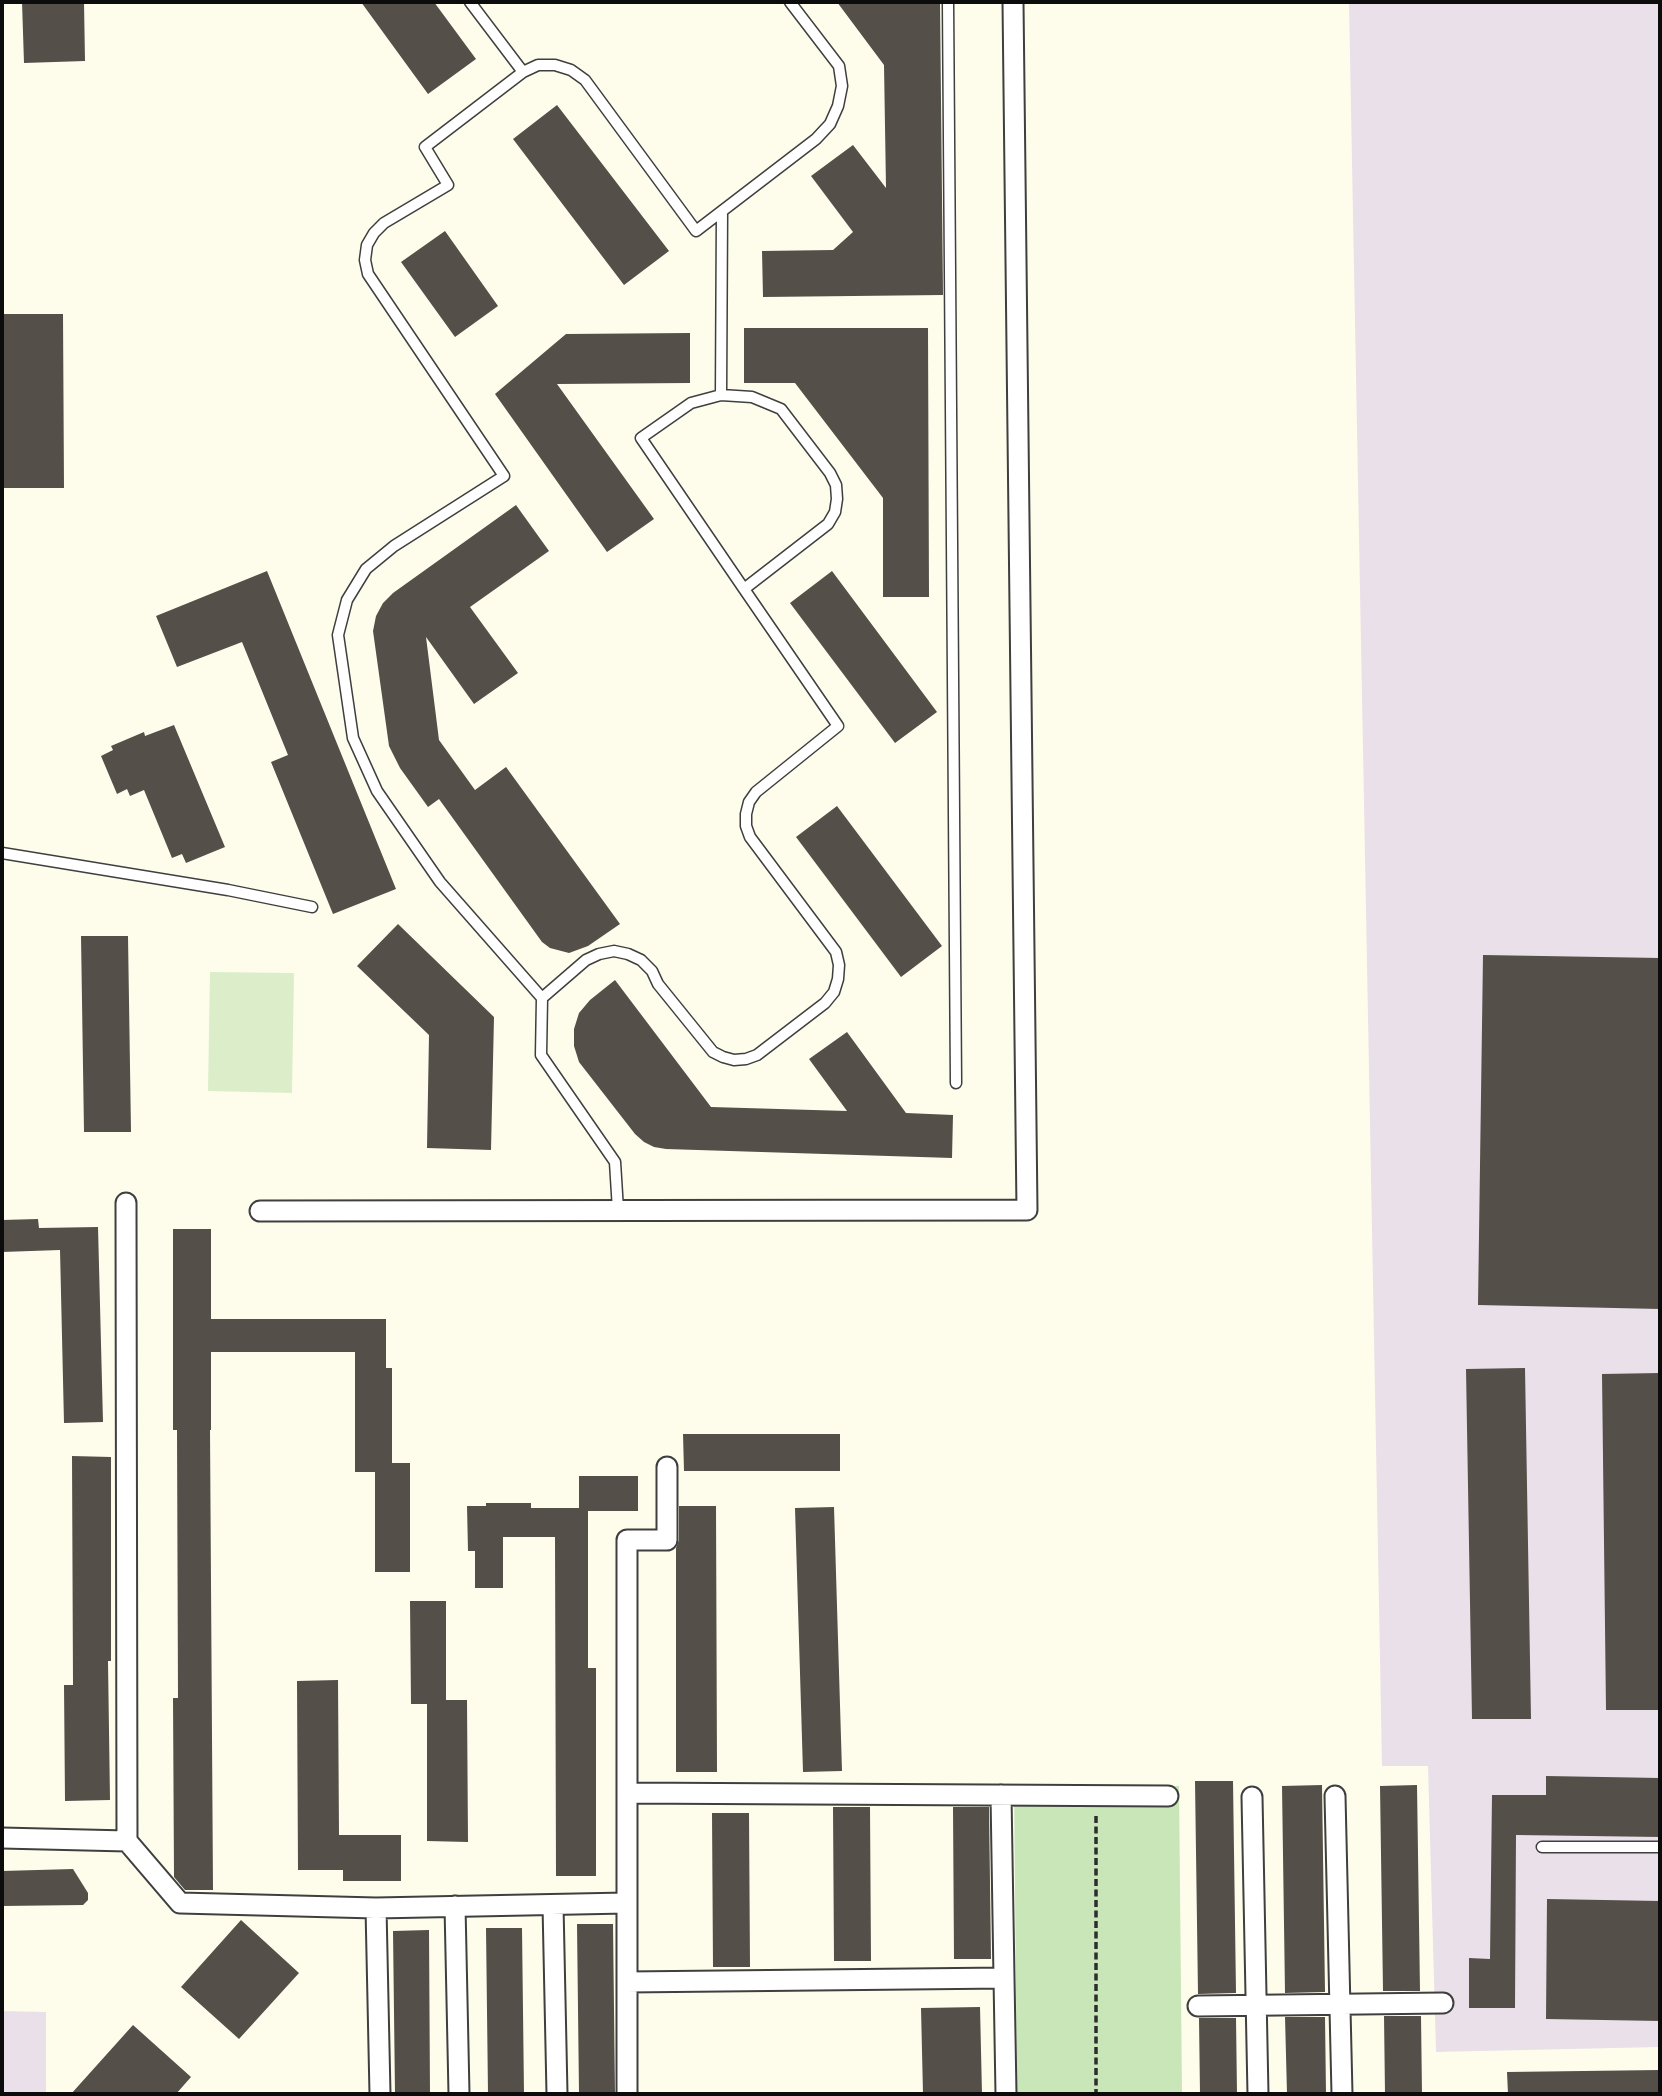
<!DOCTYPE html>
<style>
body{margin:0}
#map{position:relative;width:1662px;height:2096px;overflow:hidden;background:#fefdec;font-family:"Noto Serif",serif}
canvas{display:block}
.frame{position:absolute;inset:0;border:4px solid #0c0c0c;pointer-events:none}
</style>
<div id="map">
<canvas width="1662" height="2096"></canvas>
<div class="frame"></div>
</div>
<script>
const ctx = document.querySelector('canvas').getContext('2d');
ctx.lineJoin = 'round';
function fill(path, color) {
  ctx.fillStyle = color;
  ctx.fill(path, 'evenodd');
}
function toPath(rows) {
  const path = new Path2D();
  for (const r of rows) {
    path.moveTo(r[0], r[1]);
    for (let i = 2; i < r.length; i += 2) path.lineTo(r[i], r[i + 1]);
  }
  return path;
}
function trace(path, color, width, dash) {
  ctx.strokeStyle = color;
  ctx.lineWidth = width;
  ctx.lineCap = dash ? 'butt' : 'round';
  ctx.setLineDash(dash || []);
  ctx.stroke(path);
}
const industrial = toPath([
 [1349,2,1660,2,1660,2047,1436,2052,1428,1766,1382,1766],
 [2,2011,46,2012,46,2094,2,2094]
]);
const green = toPath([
 [1014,1786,1179,1786,1182,2094,1017,2094]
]);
const pitch = toPath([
 [210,972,294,973,292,1093,208,1091]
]);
const building = toPath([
 [22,2,84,2,85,61,24,63],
 [361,2,434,2,476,59,428,94],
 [837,2,940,2,943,295,763,297,762,251,833,250,853,232,811,176,853,145,886,188,884,65],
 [557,105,669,251,624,285,513,139],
 [445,231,498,306,455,337,401,262],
 [2,314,63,314,64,488,2,488],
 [744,328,928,328,929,597,883,597,883,498,795,383,744,383],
 [690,333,690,383,557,384,654,519,607,552,495,394,566,334],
 [516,505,549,551,470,607,518,673,474,704,426,637,439,740,475,790,506,767,620,924,588,946,569,953,550,948,542,942,439,799,428,807,400,768,389,746,373,631,376,616,383,603,393,593],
 [267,571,396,889,333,914,271,762,288,755,242,642,177,667,156,616],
 [832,571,937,712,895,743,790,603],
 [174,725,225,847,186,863,182,854,172,858,144,790,130,796,127,789,117,794,101,756,113,750,111,746,144,732,145,736],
 [837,806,942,946,901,977,796,837],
 [398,924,494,1017,491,1150,427,1148,429,1035,357,966],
 [81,936,128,936,131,1132,84,1132],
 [1483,955,1660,958,1660,1309,1478,1305],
 [615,980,711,1107,847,1111,809,1059,847,1032,906,1113,953,1115,952,1158,666,1149,654,1147,644,1142,635,1134,579,1062,574,1046,574,1029,579,1013,590,1000],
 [38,1219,39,1228,98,1227,103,1422,64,1423,60,1250,2,1252,2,1220],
 [173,1229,211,1229,211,1319,386,1319,386,1368,392,1368,392,1463,410,1463,410,1572,375,1572,375,1472,355,1472,355,1352,211,1352,211,1430,210,1430,213,1890,185,1890,174,1877,173,1698,178,1698,177,1430,173,1430],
 [1525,1368,1531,1719,1472,1719,1466,1369],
 [1660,1373,1660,1710,1606,1710,1602,1374],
 [683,1434,840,1434,840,1471,684,1471],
 [72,1456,111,1457,111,1661,108,1661,110,1800,65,1801,64,1685,73,1685],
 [579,1476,638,1476,638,1511,588,1511,588,1668,596,1668,596,1876,556,1876,555,1537,503,1537,503,1588,475,1588,475,1551,468,1551,467,1506,486,1506,486,1503,531,1503,531,1508,579,1508],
 [679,1506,716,1506,717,1772,676,1772,676,1548,679,1540],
 [834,1507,842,1771,803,1772,795,1508],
 [410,1601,446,1601,446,1700,467,1700,468,1842,427,1841,427,1704,411,1704],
 [338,1680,339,1835,401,1835,401,1881,343,1881,343,1870,298,1870,297,1681],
 [1546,1776,1660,1778,1660,1837,1516,1835,1515,2008,1469,2008,1469,1958,1490,1959,1492,1795,1546,1795],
 [1195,1781,1233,1781,1236,1993,1198,1994],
 [1322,1785,1325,1992,1285,1993,1282,1786],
 [1417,1785,1420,1991,1383,1991,1380,1786],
 [833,1807,870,1807,871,1961,834,1961],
 [953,1807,989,1807,991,1959,954,1959],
 [712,1813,749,1813,750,1967,713,1967],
 [73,1869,88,1893,88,1900,83,1905,2,1906,2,1871],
 [1547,1899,1660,1901,1660,2021,1546,2019],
 [241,1920,299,1973,239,2039,181,1987],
 [577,1924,613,1924,615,2094,579,2094],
 [486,1928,522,1928,524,2094,488,2094],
 [429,1930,430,2094,395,2094,393,1931],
 [980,2007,982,2094,923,2094,921,2008],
 [1384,2016,1421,2016,1422,2094,1385,2094],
 [1285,2017,1325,2017,1326,2094,1287,2094],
 [1199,2018,1236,2018,1237,2094,1200,2094],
 [133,2025,191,2077,176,2094,71,2094],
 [1660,2070,1660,2094,1508,2094,1507,2072]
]);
const path = toPath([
 [1096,1816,1096,2094]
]);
const lane = toPath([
 [470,2,523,72],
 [948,2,956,1083],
 [721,395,722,211],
 [2,853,228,890,312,907],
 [542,998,586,960,599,954,614,951,628,954,641,960,652,971,658,984,713,1052,723,1057,734,1060,746,1059,757,1055,825,1003,834,992,838,979,839,965,836,952,750,837,746,826,746,814,749,802,756,792,838,726,744,589,641,438,691,403,721,395,752,397,781,409,830,473,836,485,837,499,835,512,828,524,744,589],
 [618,1210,615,1162,541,1055,542,998,440,882,377,791,353,738,338,635,347,600,366,569,394,546,504,476,368,274,365,260,367,245,374,233,384,223,448,185,425,147,523,72,538,65,555,65,571,70,585,80,696,231,816,139,830,124,838,106,842,86,839,66,790,2],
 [1542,1847,1660,1847]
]);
const street = toPath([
 [260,1211,1027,1210,1013,2],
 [627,1793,1168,1796],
 [1001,1795,1004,1978],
 [1335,1796,1342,2094],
 [1252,1797,1258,2094],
 [2,1838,127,1841,126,1203],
 [127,1841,180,1903,376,1908],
 [553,1905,557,2094],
 [455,1906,459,2094],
 [627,1982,1004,1978,1006,2094],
 [1198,2006,1443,2003],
 [380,2094,376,1908,626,1903],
 [627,2094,627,1540,667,1540,667,1467]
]);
fill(industrial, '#eae0ea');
fill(green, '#c8e6b8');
fill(pitch, '#dbeec9');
fill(building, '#544f49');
trace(lane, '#3f3f3f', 13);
trace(street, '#3f3f3f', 23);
trace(path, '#2e2e2e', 3.5, [7, 3.5]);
trace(lane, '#fff', 10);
trace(street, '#fff', 19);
</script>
